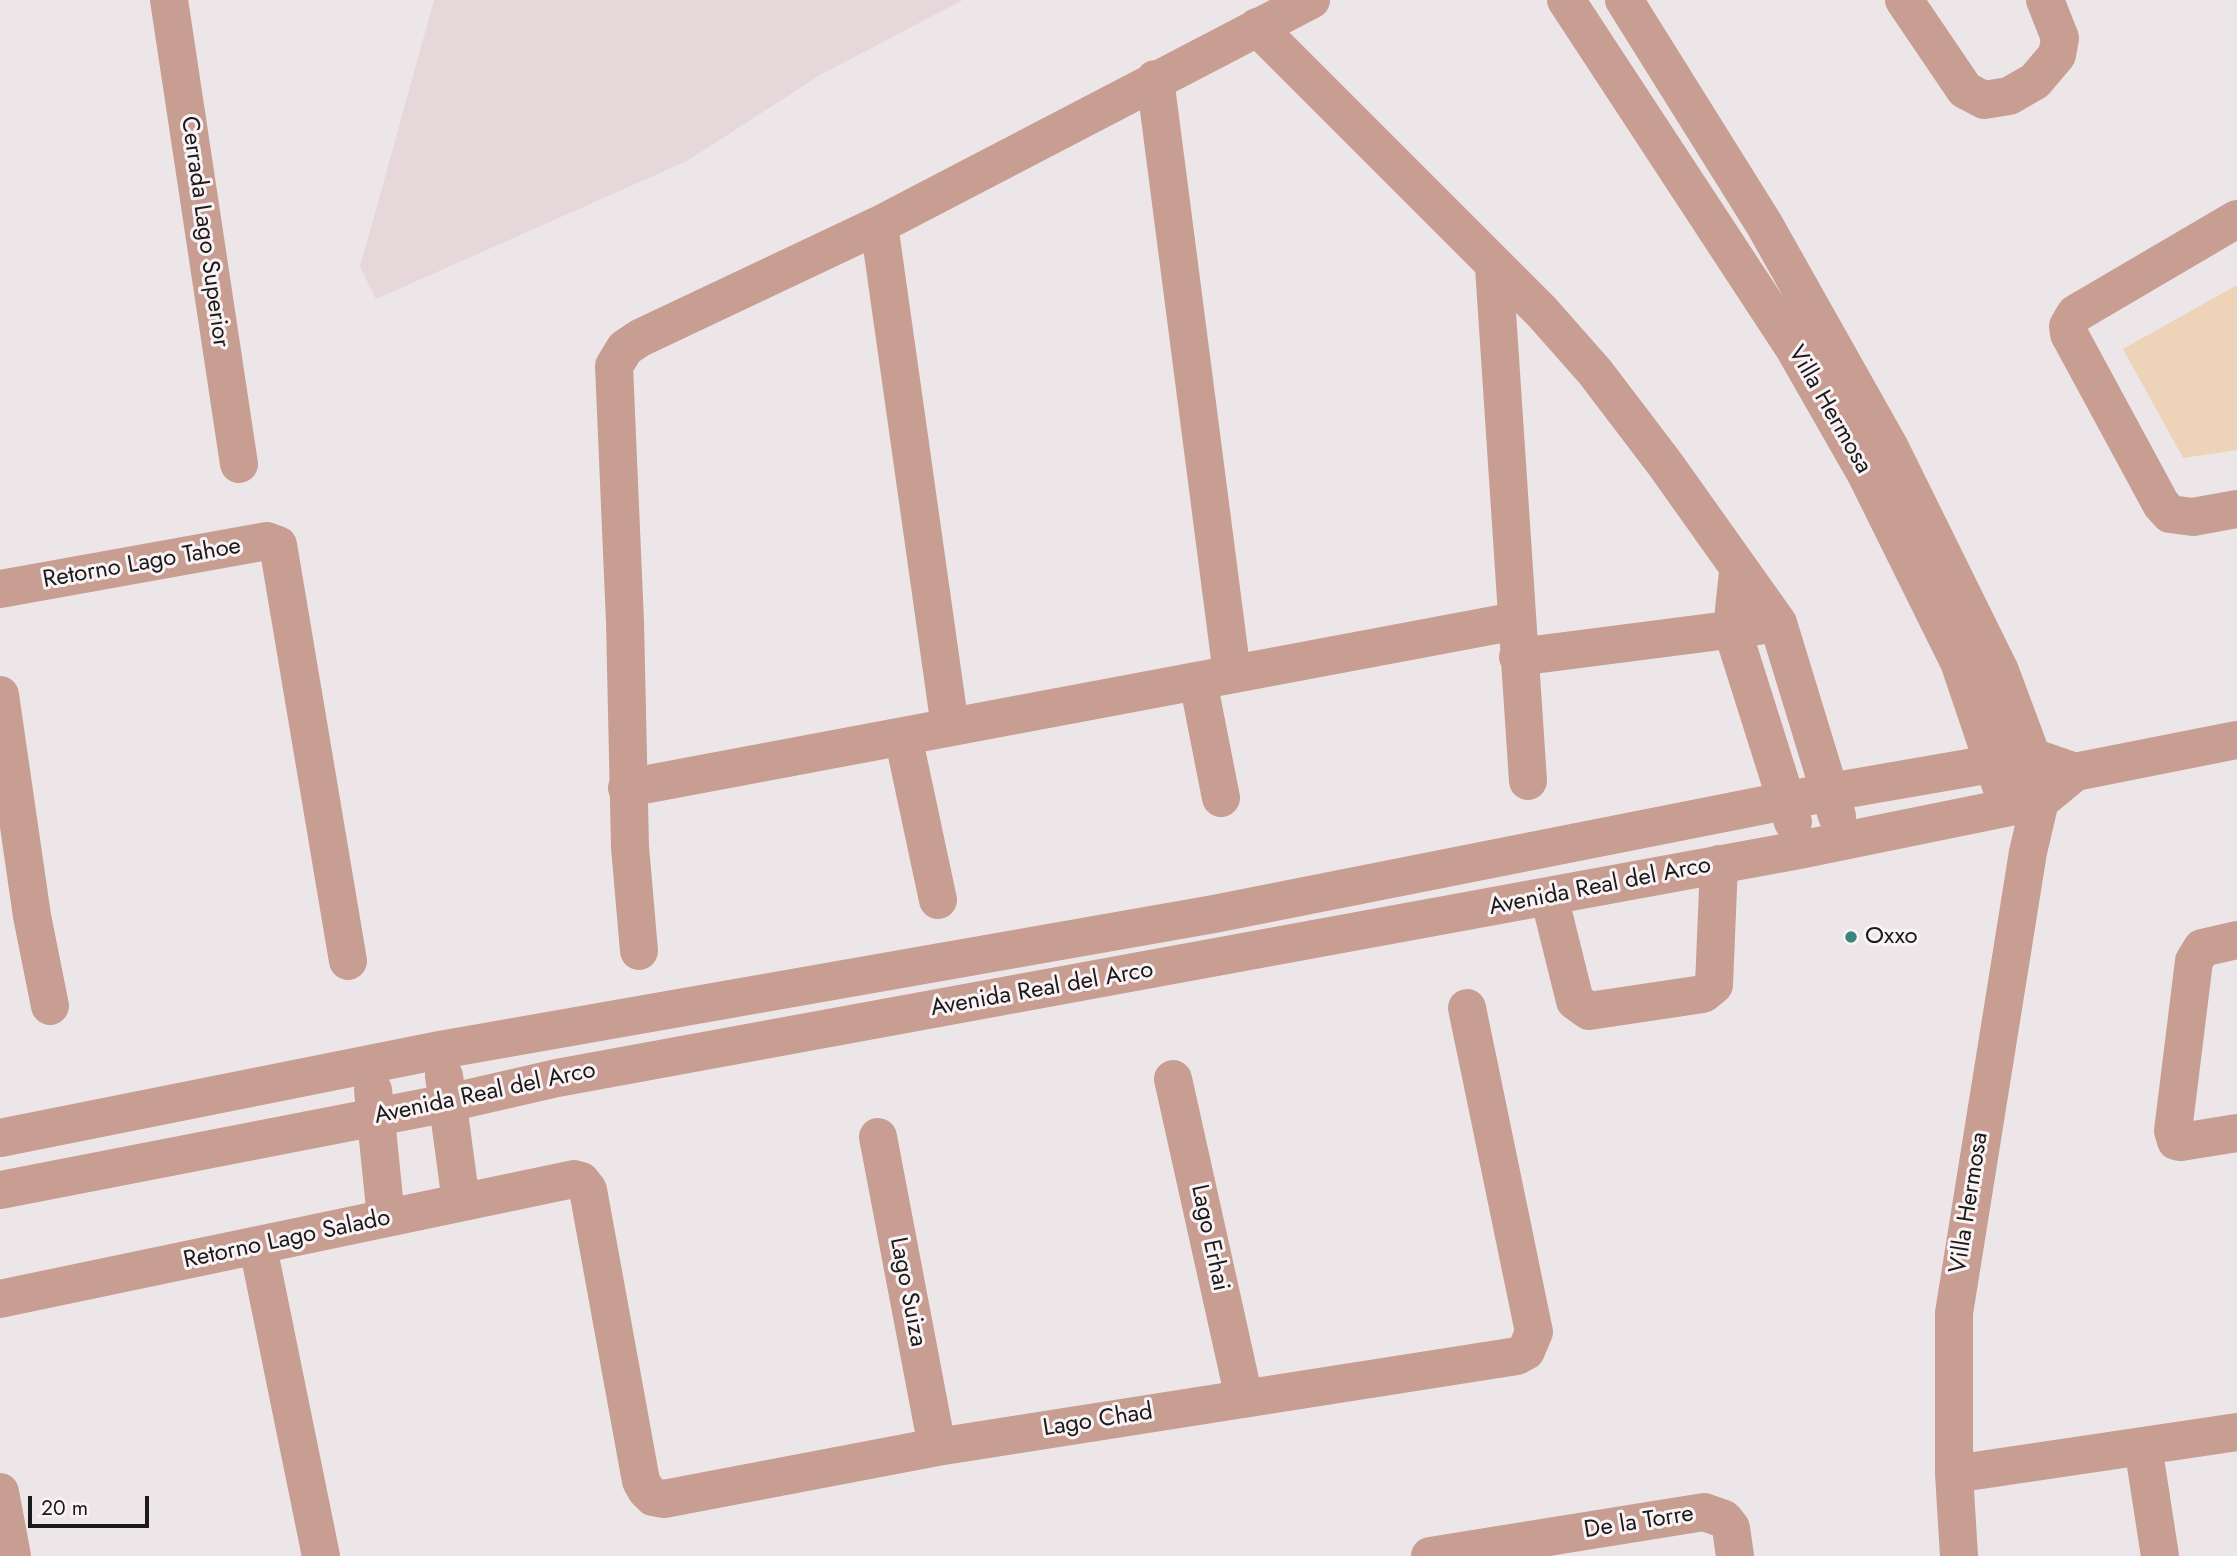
<!DOCTYPE html>
<style>
body{margin:0}
#map{position:relative;width:2237px;height:1556px;overflow:hidden;background:#ede6e8;font-family:Jost,sans-serif}
canvas{display:block}
.scale{position:absolute;left:28px;top:1496px;width:121px;height:32px;box-sizing:border-box;border:4px solid #1b1919;border-top:0;padding-left:9px;font-size:21px;line-height:24px;white-space:nowrap;color:#1b1919;-webkit-text-stroke:5px #faf3f5;paint-order:stroke}
</style>
<div id="map">
<canvas width="2237" height="1556"></canvas>
<div class="scale">20 m</div>
</div>
<script>
const ctx = document.querySelector('canvas').getContext('2d');
ctx.lineJoin = 'round';
function fill(path, color) {
  ctx.fillStyle = color;
  ctx.fill(path, 'evenodd');
}
function toPath(rows) {
  const path = new Path2D();
  for (const r of rows) {
    path.moveTo(r[0], r[1]);
    for (let i = 2; i < r.length; i += 2) path.lineTo(r[i], r[i + 1]);
  }
  return path;
}
function trace(path, color, width, dash) {
  ctx.strokeStyle = color;
  ctx.lineWidth = width;
  ctx.lineCap = dash ? 'butt' : 'round';
  ctx.setLineDash(dash || []);
  ctx.stroke(path);
}
function label(font, color, halo, rows, align = 'center') {
  ctx.font = font + ' Jost,sans-serif';
  ctx.lineWidth = 6;
  ctx.setLineDash([]);
  ctx.textBaseline = 'middle';
  ctx.strokeStyle = halo;
  ctx.fillStyle = color;
  for (const [text, x, y, turn = 0] of rows) {
    ctx.save();
    ctx.translate(x, y);
    ctx.rotate((+turn || 0) * Math.PI / 180);
    ctx.textAlign = isNaN(turn) ? turn : align;
    if (halo) ctx.strokeText(text, 0, 0);
    ctx.fillText(text, 0, 0);
    ctx.restore();
  }
}
const built = toPath([
 [434,0,963,0,820,75,687,161,376,299,360,267]
]);
const green = toPath([
 [2237,285,2237,450,2183,458,2123,349]
]);
const minor = toPath([
 [169,0,239,464],
 [1566,0,1794,348,1866,474,1959,662,2002,789],
 [1624,0,1764,224,1889,446,2000,671,2032,757,2040,801,2028,852,1954,1313,1954,1474,1959,1556],
 [1904,0,1965,90,1984,100,2009,96,2035,81,2057,55,2060,38,2045,0],
 [1257,27,1542,312,1595,372,1665,464,1778,623,1837,816],
 [1155,79,1232,674],
 [2237,219,2075,314,2068,326,2069,334,2161,504,2170,514,2193,517,2237,509],
 [879,225,950,727],
 [1494,267,1528,781],
 [1738,572,1732,629,1793,822],
 [0,589,267,541,278,545,348,961],
 [1518,657,1759,626],
 [1198,681,1221,798],
 [0,695,32,916,50,1006],
 [903,736,938,900],
 [627,788,1516,621],
 [1549,896,1575,1001,1589,1011,1703,994,1714,985,1719,864],
 [2237,940,2202,948,2194,961,2173,1131,2176,1141,2181,1142,2237,1133],
 [639,951,630,847,625,622,614,366,625,348,640,338,879,225,1311,0],
 [444,1076,461,1202],
 [1173,1079,1244,1398],
 [373,1090,386,1218],
 [878,1137,937,1447],
 [0,1138,440,1050,1214,914,1830,792,2032,757,2075,772],
 [0,1190,448,1103,557,1078,1799,850,2040,801,2075,772,2237,740],
 [258,1247,321,1556],
 [0,1299,574,1179,581,1181,588,1190,641,1481,646,1490,653,1497,664,1499,937,1447,1517,1356,1526,1351,1534,1332,1467,1008],
 [2143,1446,2160,1556],
 [1954,1474,2237,1432],
 [0,1492,12,1556],
 [1430,1556,1704,1512,1724,1519,1731,1528,1735,1556]
]);
const markers = [
 [1851,937,7,"#3c847f"]
];
const streetNames = [
 ["Cerrada Lago Superior",204,232,82],
 ["Villa Hermosa",1829,410,60],
 ["Retorno Lago Tahoe",142,564,-10],
 ["Avenida Real del Arco",1600,887,-11],
 ["Avenida Real del Arco",1042,990,-10],
 ["Avenida Real del Arco",485,1094,-12],
 ["Villa Hermosa",1970,1203,-81],
 ["Lago Erhai",1209,1238,78],
 ["Retorno Lago Salado",287,1240,-12],
 ["Lago Suiza",907,1292,79],
 ["Lago Chad",1098,1421,-9],
 ["De la Torre",1639,1523,-9]
];
const poiNames = [
 ["Oxxo",1865,937]
];
fill(built, '#e6d7da');
fill(green, '#edd4b8');
trace(minor, '#c89e92', 38);
for (const [x, y, r, color] of markers) {
  const dot = new Path2D();
  dot.arc(x, y, r, 0, 2 * Math.PI);
  ctx.fillStyle = color;
  ctx.fill(dot);
  trace(dot, '#faf3f5', 2.5);
}
label('24px', '#1b1919', '#faf3f5', streetNames);
label('24px', '#1b1919', '#faf3f5', poiNames, 'left');
</script>
